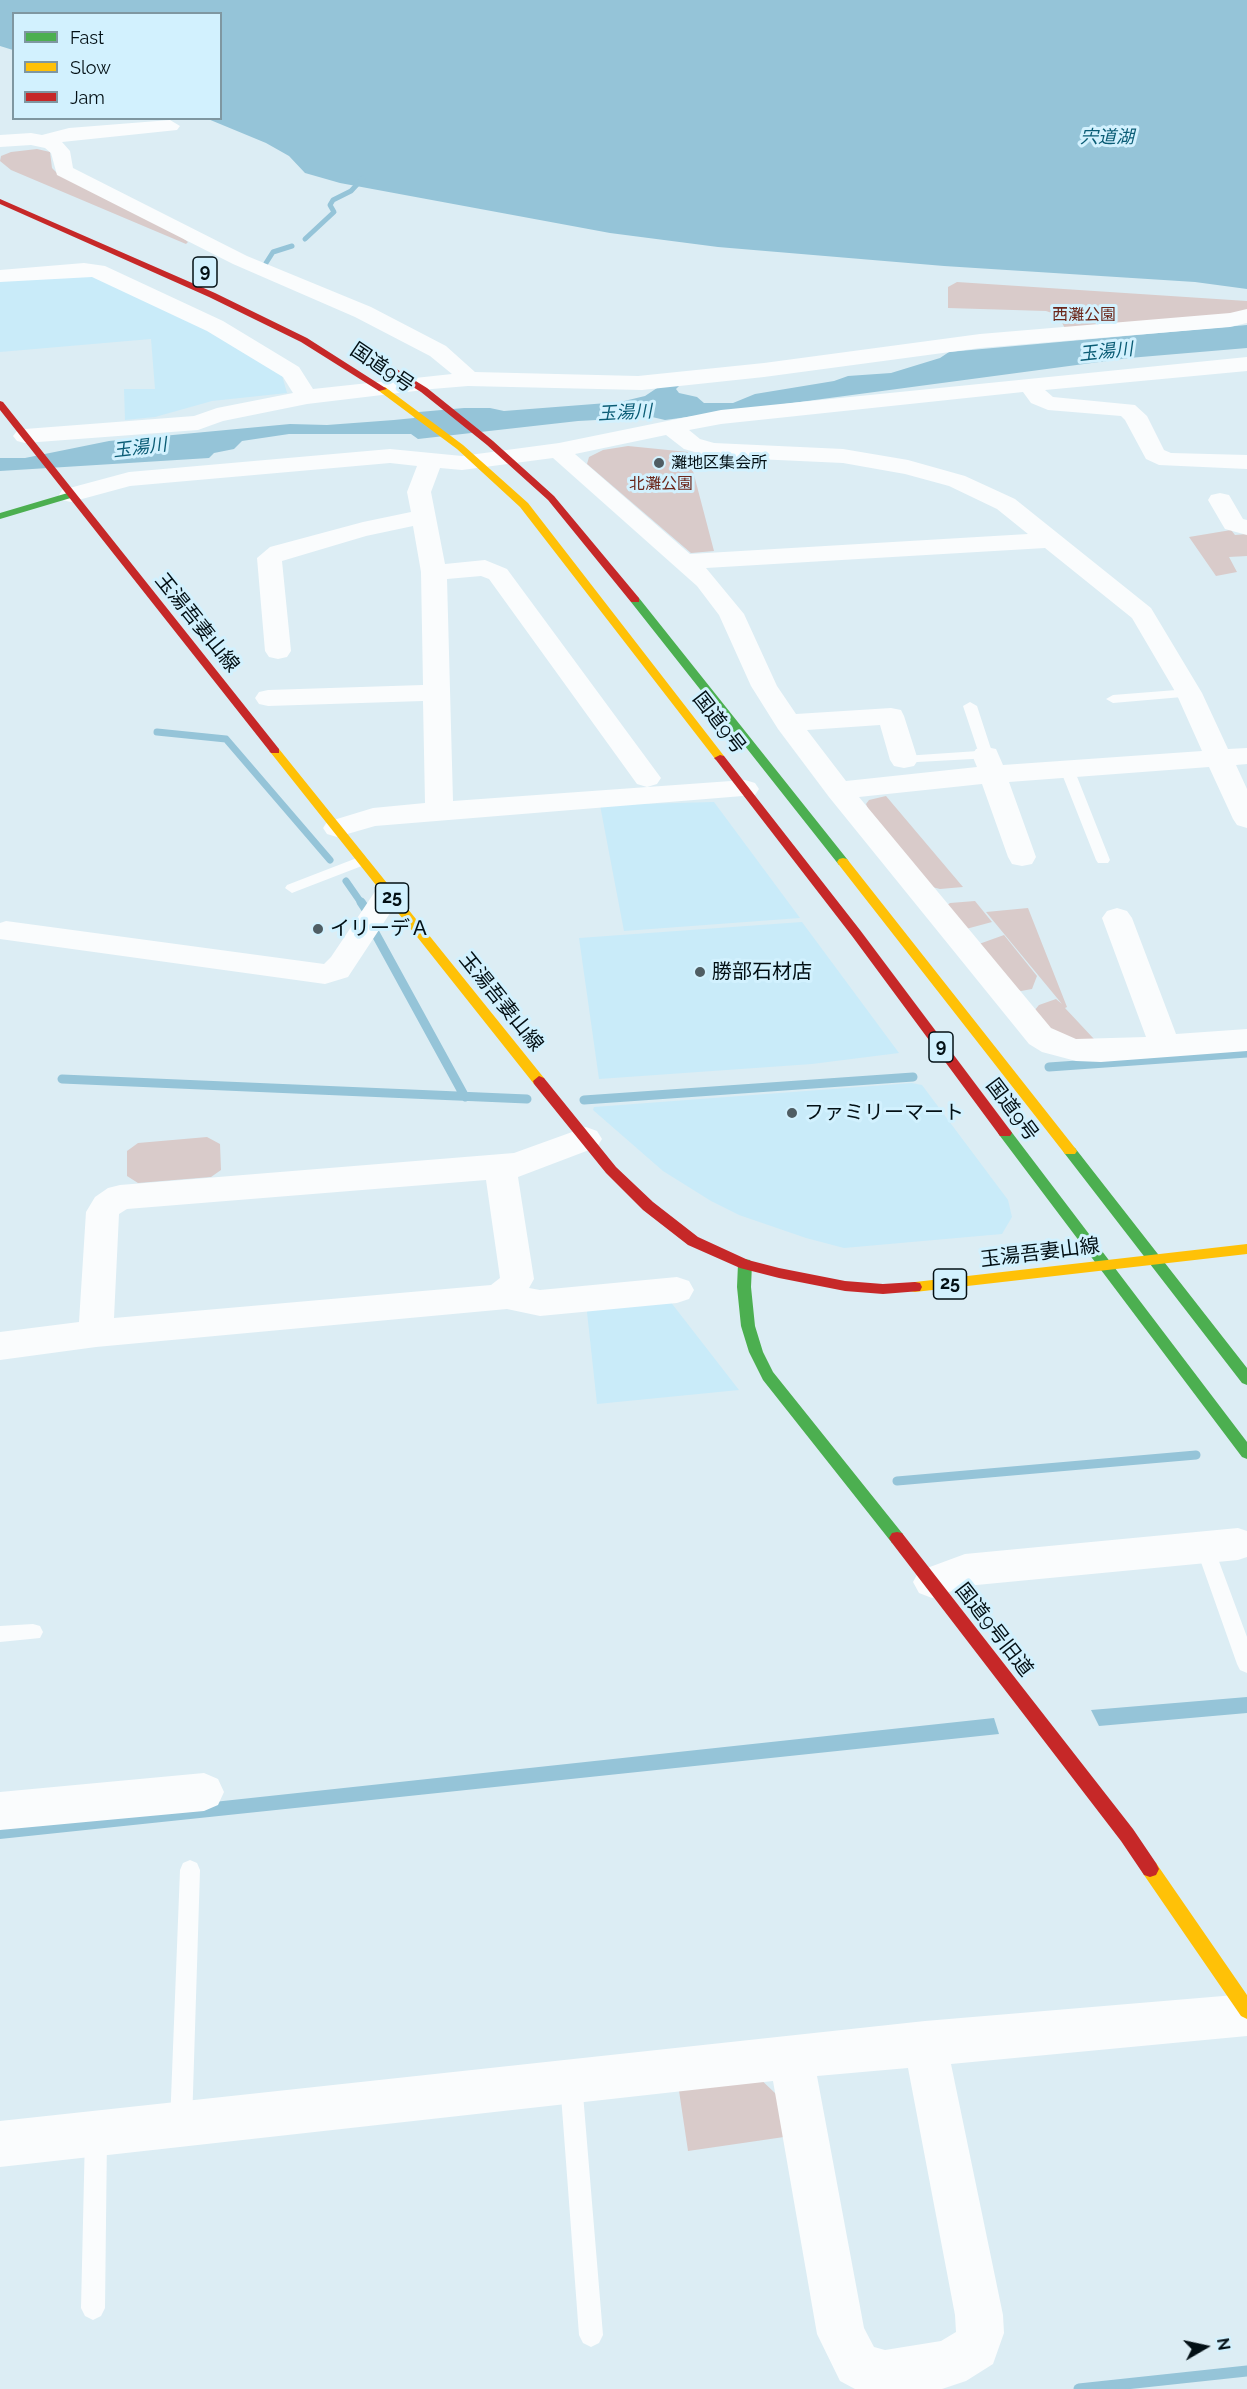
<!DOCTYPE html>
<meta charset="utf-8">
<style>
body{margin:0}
#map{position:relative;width:1247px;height:2389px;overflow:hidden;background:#dcedf4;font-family:Raleway,sans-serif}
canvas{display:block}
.legend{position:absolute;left:12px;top:12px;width:210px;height:108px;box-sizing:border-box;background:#d2f1fe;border:2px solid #7f97a1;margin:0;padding:8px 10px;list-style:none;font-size:18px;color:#031015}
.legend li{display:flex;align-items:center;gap:12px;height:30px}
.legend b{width:30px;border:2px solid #7f97a1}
.north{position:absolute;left:1175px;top:2317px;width:60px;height:60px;-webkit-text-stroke:4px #d2f1fe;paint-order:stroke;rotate:81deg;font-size:16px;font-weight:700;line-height:24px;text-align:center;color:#031015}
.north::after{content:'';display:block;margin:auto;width:21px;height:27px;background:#031015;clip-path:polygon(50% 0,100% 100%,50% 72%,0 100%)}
</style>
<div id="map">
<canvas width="1247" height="2389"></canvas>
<ul class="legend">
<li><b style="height:8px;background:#4caf50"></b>Fast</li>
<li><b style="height:8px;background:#ffc107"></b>Slow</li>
<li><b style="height:8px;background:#c62828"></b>Jam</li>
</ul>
<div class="north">N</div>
</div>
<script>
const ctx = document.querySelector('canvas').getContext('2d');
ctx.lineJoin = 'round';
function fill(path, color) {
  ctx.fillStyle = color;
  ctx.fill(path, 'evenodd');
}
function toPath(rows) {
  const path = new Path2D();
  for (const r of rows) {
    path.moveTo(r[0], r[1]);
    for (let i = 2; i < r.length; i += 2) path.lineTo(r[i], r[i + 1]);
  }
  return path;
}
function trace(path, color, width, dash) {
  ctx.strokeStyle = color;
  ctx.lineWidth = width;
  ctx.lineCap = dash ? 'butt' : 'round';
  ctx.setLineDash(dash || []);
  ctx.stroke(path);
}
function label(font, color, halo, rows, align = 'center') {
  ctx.font = font + ' Raleway,"Noto Sans JP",sans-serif';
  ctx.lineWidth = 6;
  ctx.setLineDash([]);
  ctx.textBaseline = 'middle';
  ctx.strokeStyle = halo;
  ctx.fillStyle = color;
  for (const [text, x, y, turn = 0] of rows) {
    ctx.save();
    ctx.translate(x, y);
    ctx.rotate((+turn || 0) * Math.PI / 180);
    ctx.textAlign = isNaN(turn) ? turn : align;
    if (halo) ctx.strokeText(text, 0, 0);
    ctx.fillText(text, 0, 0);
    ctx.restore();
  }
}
const built = toPath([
 [90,271,279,365,287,393,212,401,155,417,125,420,124,389,155,389,151,339,0,352,0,279],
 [714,802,800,918,624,931,600,805],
 [802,922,899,1053,812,1064,599,1079,579,938],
 [912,1083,922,1085,1008,1200,1012,1217,1002,1234,844,1248,806,1238,739,1215,711,1201,663,1171,593,1110,594,1107],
 [666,1296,739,1390,597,1404,586,1303]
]);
const green = toPath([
 [37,149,50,152,52,168,58,174,175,232,188,242,186,244,11,170,0,161,1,156,11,152],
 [957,282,1247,301,1247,323,1071,340,1058,315,1046,311,948,308,948,287],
 [628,446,688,452,714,551,691,553,587,464,589,457,603,450],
 [1231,530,1235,535,1247,534,1247,556,1229,557,1237,572,1216,576,1189,537],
 [886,796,963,887,940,889,932,887,868,809,866,804,869,800],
 [975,901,992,922,966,929,946,906,950,903],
 [1028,908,1067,1007,1065,1008,1094,1039,1078,1041,1052,1032,1034,1011,1039,1005,1056,999,1062,1004,986,912],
 [1004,935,1037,976,1032,989,1021,991,1014,989,979,944],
 [207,1137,220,1144,221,1170,211,1177,138,1183,127,1176,127,1151,138,1143],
 [755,2074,776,2094,784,2137,688,2151,678,2084]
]);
const water = toPath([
 [0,0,1247,0,1247,289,1195,282,944,266,718,247,610,233,340,183,305,173,289,156,266,143,208,119,220,118,220,14,14,14,13,50,0,46],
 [1247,325,1247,348,1129,358,665,420,652,417,578,421,418,439,411,434,289,434,242,441,234,449,214,453,209,458,0,471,0,458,25,458,109,441,290,424,327,425,394,420,414,418,419,412,464,408,490,408,504,411,620,402,645,396,660,386,680,385,676,389,679,393,697,397,704,403,733,403,755,394,834,381,848,376,891,373,940,358,949,352],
 [1247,1697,1247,1713,1099,1726,1091,1710],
 [994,1718,999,1734,0,1839,0,1825]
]);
const streamFar3 = toPath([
 [305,239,334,212,330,205,333,200,351,191,363,178],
 [266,263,273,252,292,246]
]);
const streamFar2 = toPath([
 [157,732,226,739,330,860],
 [346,881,362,904]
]);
const streamFar1 = toPath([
 [361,902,365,908],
 [374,931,465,1097],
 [1049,1067,1247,1053],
 [62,1079,527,1099],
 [584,1100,913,1077],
 [897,1481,1196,1455]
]);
const stream = toPath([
 [1079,2389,1247,2371]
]);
const lane = toPath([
 [1189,689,1194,690,1194,696,1113,703,1106,699,1113,695,1189,689],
 [970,702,977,706,993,755,991,758,899,763,899,757,904,756,978,751,963,706,970,702],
 [1067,765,1074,769,1110,860,1108,863,1098,863,1096,860,1060,769,1067,765],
 [362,856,367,858,369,861,367,864,297,891,292,893,285,888,287,885,362,856],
 [1205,1540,1212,1542,1214,1548,1247,1637,1247,1673,1240,1670,1237,1664,1196,1548,1198,1542,1205,1540],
 [33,1624,40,1626,43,1632,40,1638,0,1642,0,1626,33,1624],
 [190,1860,197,1863,200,1870,192,2124,189,2132,181,2135,173,2132,170,2124,180,1870,183,1863,190,1860],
 [571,2071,579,2074,582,2082,603,2335,599,2343,591,2347,583,2343,579,2335,560,2082,563,2074,571,2071],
 [96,2124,104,2127,107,2135,105,2308,101,2316,93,2320,85,2316,81,2308,85,2135,88,2127,96,2124]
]);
const street = toPath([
 [170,120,180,126,177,130,62,142,70,151,73,168,247,256,371,307,446,346,475,372,638,376,764,363,980,334,1230,313,1247,309,1247,323,1230,327,980,348,764,377,642,390,468,386,432,389,307,404,223,421,198,430,25,443,17,441,13,436,17,431,25,429,194,416,217,408,293,393,283,377,207,331,92,277,0,282,0,270,84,263,105,266,223,321,299,367,313,389,452,374,430,356,355,317,233,264,57,175,51,153,45,148,31,145,0,147,0,135,31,133,42,135,69,128,170,120],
 [1247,357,1247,371,1045,390,1053,397,1135,405,1147,416,1164,450,1171,453,1247,455,1247,469,1159,465,1146,459,1125,420,1121,416,1048,410,1031,403,1023,392,721,424,689,430,700,439,714,443,843,449,908,460,965,476,1015,499,1151,608,1202,693,1228,749,1247,748,1247,764,1236,765,1247,789,1247,828,1237,825,1233,819,1209,767,1009,782,1036,857,1032,864,1022,866,1012,864,1008,857,982,784,859,797,1051,1028,1076,1039,1146,1037,1102,918,1107,911,1117,908,1127,911,1132,918,1176,1034,1247,1029,1247,1051,1101,1062,1076,1061,1042,1052,1029,1044,829,797,778,729,751,686,719,615,697,586,553,458,462,470,440,468,431,492,445,564,485,560,507,569,661,778,657,784,647,787,637,784,489,579,481,576,447,579,453,801,745,780,755,783,759,789,755,795,375,826,337,837,327,834,323,828,327,822,373,808,425,803,423,701,268,706,259,704,255,698,259,692,268,690,423,685,421,572,413,526,366,536,282,561,291,651,287,657,278,659,269,657,265,651,257,558,270,547,363,522,411,512,407,492,417,466,390,463,130,486,71,502,62,500,59,495,62,490,129,472,390,449,462,456,559,443,721,410,1247,357],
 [666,435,684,449,713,457,843,463,905,474,949,486,997,509,1028,534,690,554,575,454,666,435],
 [1045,548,1132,618,1176,693,1202,751,1003,765,996,749,986,747,976,749,972,755,977,767,846,781,807,730,880,725,890,760,894,766,904,768,914,766,918,760,904,716,901,710,891,708,796,714,777,686,744,614,706,568,1045,548],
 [1220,493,1229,495,1243,519,1247,520,1247,535,1225,529,1222,524,1208,500,1211,495,1220,493],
 [388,884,398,887,403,894,398,901,348,977,325,984,0,939,0,923,6,921,324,964,331,957,378,887,388,884],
 [586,1127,597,1131,602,1139,597,1147,518,1177,534,1279,529,1288,540,1290,677,1277,689,1281,694,1290,689,1299,677,1303,540,1316,507,1309,96,1347,0,1360,0,1332,79,1322,86,1212,95,1197,108,1188,120,1185,514,1153,586,1127],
 [486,1180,500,1278,491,1285,114,1318,119,1214,127,1209,486,1180],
 [1238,1528,1247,1531,1247,1557,1238,1560,966,1586,932,1598,919,1593,913,1582,919,1571,965,1554,1238,1528],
 [204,1773,218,1779,224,1792,218,1805,204,1811,0,1830,0,1792,204,1773],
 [1247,1994,1247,2036,951,2064,1003,2315,1004,2333,993,2364,966,2381,942,2389,855,2389,840,2381,817,2334,773,2081,0,2167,0,2121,925,2021,1247,1994],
 [908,2068,955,2315,956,2332,941,2341,885,2350,874,2347,864,2328,817,2076,908,2068]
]);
const fast = toPath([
 [71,492,76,495,74,497,0,519,0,513,71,492],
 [635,597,639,598,847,859,849,862,847,865,839,865,631,602,631,598,635,597],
 [1005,1128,1010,1130,1247,1442,1247,1459,1242,1457,1000,1136,998,1133,1000,1130,1005,1128],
 [1070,1146,1075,1148,1247,1368,1247,1385,1242,1383,1065,1154,1063,1151,1070,1146],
 [745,1259,750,1260,752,1264,751,1287,755,1326,763,1352,773,1372,902,1533,905,1538,902,1543,897,1544,892,1543,763,1380,749,1352,741,1326,737,1287,738,1264,740,1260,745,1259]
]);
const slow = toPath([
 [379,387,385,387,463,445,528,503,724,756,724,760,716,760,520,507,457,449,379,391,379,387],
 [275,748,279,749,544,1078,545,1081,544,1084,534,1084,271,753,269,751,275,748],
 [843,858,847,859,1075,1148,1077,1151,1075,1154,1065,1154,839,865,837,862,839,859,843,858],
 [1247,1244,1247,1254,915,1292,910,1291,908,1287,910,1283,915,1282,1247,1244],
 [1150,1861,1156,1863,1247,1995,1247,2019,1241,2016,1144,1875,1141,1869,1144,1863,1150,1861]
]);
const jam = toPath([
 [0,199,215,293,307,338,387,389,379,391,301,342,209,297,0,204,0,199],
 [376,360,382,360,427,388,493,441,554,496,639,598,639,602,631,602,548,500,487,445,421,392,376,364,376,360],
 [0,401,3,402,279,749,279,753,271,753,0,410,0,401],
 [720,755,724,756,860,930,1010,1130,1012,1133,1010,1136,1000,1136,852,936,716,760,714,758,720,755],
 [539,1076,544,1078,616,1167,653,1202,698,1237,748,1260,779,1268,845,1281,883,1284,915,1282,920,1283,922,1287,920,1291,883,1294,845,1291,779,1278,740,1268,688,1245,643,1210,606,1173,534,1084,533,1081,539,1076],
 [897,1532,902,1533,1133,1829,1156,1863,1159,1869,1156,1875,1150,1877,1144,1875,1121,1841,892,1543,889,1538,892,1533,897,1532]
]);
const markers = [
 [659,463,6,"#4f5d63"],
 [318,929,6,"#4f5d63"],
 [700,972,6,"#4f5d63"],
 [792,1113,6,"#4f5d63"]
];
const farParknames = [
 ["西灘公園",1084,315],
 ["北灘公園",661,484]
];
const farPoinames = [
 ["灘地区集会所",671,463]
];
const farWaternames = [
 ["宍道湖",1107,138],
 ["玉湯川",1106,352,-6],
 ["玉湯川",625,413,-3],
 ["玉湯川",140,448,-7]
];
const shields = [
 [205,272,24],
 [392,898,33],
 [941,1047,24],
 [950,1284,33]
];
const shieldNames = [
 ["9",205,272],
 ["25",392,898],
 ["9",941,1047],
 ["25",950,1284]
];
const streetNames = [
 ["国道9号",382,368,34],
 ["玉湯吾妻山線",197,623,51],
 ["国道9号",719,723,52],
 ["玉湯吾妻山線",501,1002,51],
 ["国道9号",1012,1110,53],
 ["玉湯吾妻山線",1040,1253,-7],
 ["国道9号旧道",994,1630,52]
];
const poiNames = [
 ["イリーデＡ",330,929],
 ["勝部石材店",712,972],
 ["ファミリーマート",804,1113]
];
fill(built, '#c9ebf9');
fill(green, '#d9cbca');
fill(water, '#95c4d8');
trace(streamFar3, '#95c4d8', 5);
trace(streamFar2, '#95c4d8', 7);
trace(streamFar1, '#95c4d8', 9);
trace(stream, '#95c4d8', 11);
fill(lane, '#fafcfd');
fill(street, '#fafcfd');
fill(fast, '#4caf50');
fill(slow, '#ffc107');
fill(jam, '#c62828');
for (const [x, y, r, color] of markers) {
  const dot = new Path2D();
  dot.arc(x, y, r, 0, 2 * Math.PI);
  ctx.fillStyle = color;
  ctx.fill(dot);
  trace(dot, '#d2f1fe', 2);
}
label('16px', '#6b261a', '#d2f1fe', farParknames);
label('16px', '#031015', '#d2f1fe', farPoinames, 'left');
label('italic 18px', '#0a5c75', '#d2f1fe', farWaternames);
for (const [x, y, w] of shields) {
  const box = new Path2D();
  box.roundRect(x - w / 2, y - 15, w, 30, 4.5);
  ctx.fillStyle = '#d2f1fe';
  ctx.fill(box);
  trace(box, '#031015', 1.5);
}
label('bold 18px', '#031015', null, shieldNames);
label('20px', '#031015', '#d2f1fe', streetNames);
label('20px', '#031015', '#d2f1fe', poiNames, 'left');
</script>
